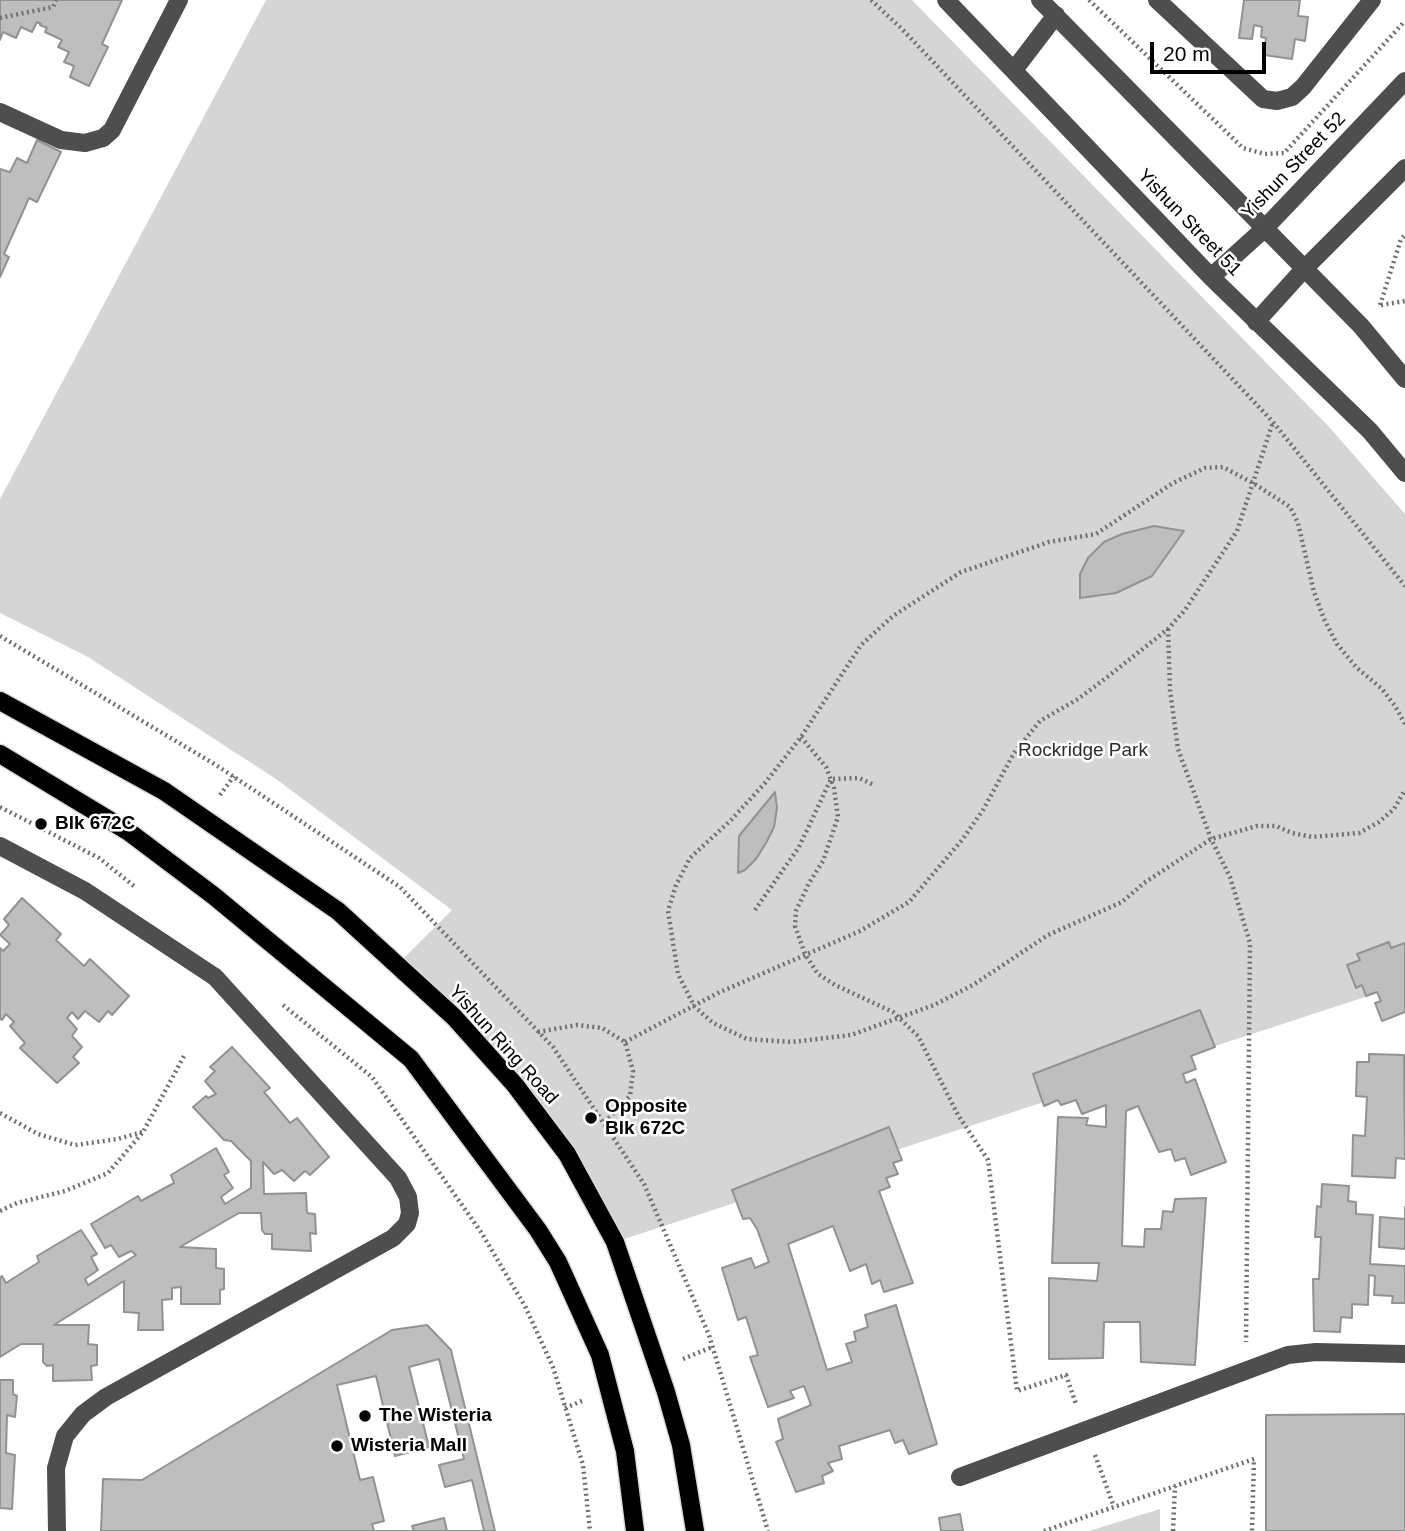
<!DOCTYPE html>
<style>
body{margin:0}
#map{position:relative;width:1405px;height:1531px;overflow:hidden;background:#fff;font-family:Arial,sans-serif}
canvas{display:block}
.scale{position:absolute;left:1150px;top:42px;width:116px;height:32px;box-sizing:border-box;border:4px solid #000;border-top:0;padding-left:9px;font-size:21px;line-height:24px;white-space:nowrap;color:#000;-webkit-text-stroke:5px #fff;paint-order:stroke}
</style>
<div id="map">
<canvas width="1405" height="1531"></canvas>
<div class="scale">20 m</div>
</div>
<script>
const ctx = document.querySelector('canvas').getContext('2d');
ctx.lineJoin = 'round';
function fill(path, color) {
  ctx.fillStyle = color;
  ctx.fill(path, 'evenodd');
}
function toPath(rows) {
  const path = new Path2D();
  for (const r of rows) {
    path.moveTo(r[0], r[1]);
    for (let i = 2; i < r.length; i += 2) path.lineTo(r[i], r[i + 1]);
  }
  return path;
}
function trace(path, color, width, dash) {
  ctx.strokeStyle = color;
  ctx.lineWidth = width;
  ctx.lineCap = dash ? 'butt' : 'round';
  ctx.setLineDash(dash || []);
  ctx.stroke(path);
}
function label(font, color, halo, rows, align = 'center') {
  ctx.font = font + ' Arial,sans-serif';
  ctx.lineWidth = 5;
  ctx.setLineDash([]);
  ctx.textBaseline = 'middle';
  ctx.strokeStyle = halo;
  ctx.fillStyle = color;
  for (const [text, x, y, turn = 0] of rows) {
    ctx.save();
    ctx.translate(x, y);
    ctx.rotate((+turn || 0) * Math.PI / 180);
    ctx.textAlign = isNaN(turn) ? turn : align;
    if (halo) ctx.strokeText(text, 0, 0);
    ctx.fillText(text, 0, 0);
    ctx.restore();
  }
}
const green = toPath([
 [266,0,912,0,1331,429,1405,514,1405,984,615,1242,567,1154,397,965,452,910,276,779,88,657,0,613,0,499],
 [1160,1509,1160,1531,1089,1531]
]);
const building = toPath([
 [0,0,122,0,102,44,108,47,89,86,70,77,74,66,64,62,69,52,58,47,62,40,45,32,47,28,40,25,41,24,37,22,32,32,21,27,16,38,3,32,0,40,0,0],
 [1244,0,1300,0,1298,16,1308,17,1305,41,1295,39,1292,59,1264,55,1266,38,1261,37,1262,27,1254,25,1252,39,1239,38,1244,0],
 [37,140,61,152,37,202,29,198,4,254,9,257,0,277,0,169,10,172,17,158,27,163,37,140],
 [1154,526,1184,531,1152,576,1116,593,1080,598,1080,574,1088,558,1104,542,1122,534,1154,526],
 [775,792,777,808,774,827,766,843,756,859,745,870,738,873,739,836,775,792],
 [22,898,61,934,56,940,84,966,90,959,129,996,112,1015,108,1011,99,1022,85,1011,78,1019,72,1012,67,1018,77,1029,72,1036,82,1047,73,1057,79,1063,57,1083,20,1048,25,1043,10,1026,14,1022,6,1014,2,1020,0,1018,0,948,3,951,10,944,0,935,9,925,4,919,22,898],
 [1389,942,1391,948,1405,943,1405,1012,1382,1021,1375,1003,1381,1001,1377,992,1366,996,1362,985,1356,988,1347,965,1360,960,1357,954,1389,942],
 [1200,1010,1215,1047,1191,1056,1196,1069,1183,1074,1186,1083,1195,1079,1226,1162,1191,1175,1185,1158,1175,1161,1171,1149,1159,1152,1138,1106,1126,1111,1122,1246,1144,1247,1145,1229,1161,1229,1163,1211,1173,1212,1175,1199,1206,1198,1195,1365,1141,1362,1140,1322,1104,1322,1103,1358,1049,1359,1049,1278,1097,1281,1099,1263,1052,1263,1058,1117,1088,1118,1086,1125,1106,1127,1106,1105,1082,1114,1076,1100,1061,1105,1058,1100,1044,1106,1033,1074,1200,1010],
 [232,1047,270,1088,264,1092,290,1123,297,1118,329,1157,310,1175,305,1171,294,1181,282,1170,274,1174,263,1162,264,1194,306,1193,307,1213,315,1214,316,1234,310,1233,311,1251,272,1249,272,1234,265,1234,262,1230,261,1213,239,1213,180,1247,216,1249,216,1268,224,1269,224,1289,220,1290,220,1304,181,1304,181,1287,172,1288,172,1299,162,1300,163,1330,138,1330,139,1313,124,1312,124,1281,54,1325,89,1325,88,1344,97,1345,97,1365,91,1366,92,1380,53,1381,53,1365,47,1366,43,1362,43,1344,21,1344,0,1357,0,1278,2,1276,6,1283,39,1262,37,1256,81,1230,97,1254,91,1257,98,1270,85,1279,88,1285,136,1255,131,1251,119,1257,111,1245,105,1248,91,1224,138,1196,141,1201,174,1183,171,1175,216,1148,229,1172,224,1175,233,1188,221,1197,225,1204,251,1188,251,1161,231,1141,224,1140,193,1107,206,1096,208,1098,216,1094,205,1081,215,1071,210,1067,232,1047],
 [1369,1054,1404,1055,1405,1159,1396,1158,1395,1178,1352,1176,1353,1135,1365,1136,1367,1097,1356,1096,1357,1062,1369,1062,1369,1054],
 [889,1127,902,1160,893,1163,898,1174,886,1178,890,1187,879,1191,913,1283,884,1292,880,1280,872,1284,866,1264,850,1271,833,1226,788,1244,827,1370,852,1362,846,1344,856,1341,854,1332,868,1327,865,1315,896,1305,937,1444,909,1454,903,1440,895,1443,890,1430,839,1446,842,1459,828,1463,833,1471,822,1476,824,1483,796,1492,776,1442,783,1439,778,1419,811,1405,804,1386,790,1391,794,1398,768,1407,750,1357,758,1355,746,1317,738,1320,722,1268,751,1258,755,1268,769,1262,757,1229,750,1218,743,1219,732,1190,889,1127],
 [1322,1184,1349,1186,1348,1201,1356,1202,1356,1214,1373,1215,1370,1264,1405,1266,1405,1303,1392,1303,1393,1296,1374,1295,1375,1276,1369,1275,1368,1305,1352,1304,1352,1318,1341,1317,1340,1332,1314,1331,1313,1279,1319,1279,1321,1237,1315,1237,1317,1206,1321,1207,1322,1184],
 [1405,1207,1405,1249,1379,1247,1380,1217,1405,1219,1405,1207],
 [427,1325,451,1350,495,1531,101,1531,103,1479,142,1480,392,1330,427,1325],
 [439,1359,464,1459,439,1465,445,1487,472,1480,484,1531,447,1531,444,1518,412,1526,414,1531,374,1531,372,1524,384,1521,373,1477,360,1480,337,1385,376,1376,395,1456,429,1447,409,1367,439,1359],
 [0,1380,13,1380,13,1394,17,1396,15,1417,7,1415,6,1453,15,1455,12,1509,0,1508,0,1380],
 [1405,1414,1405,1531,1266,1531,1266,1415,1405,1414],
 [960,1514,963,1531,941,1531,939,1518,960,1514]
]);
const path = toPath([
 [871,0,902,29,1273,422,1405,586],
 [1089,0,1243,148,1265,154,1284,153,1405,21],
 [0,18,53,7,56,0],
 [1380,305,1401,239,1405,235],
 [1381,305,1405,301],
 [1168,629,1170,690,1178,749,1211,839,1230,877,1250,943,1246,1342],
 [0,636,216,765,400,887,553,1047,644,1184,709,1335,768,1531],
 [1405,724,1395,706,1382,689,1356,667,1337,644,1324,619,1314,592,1298,523,1290,507,1253,483,1223,467,1205,468,1173,483,1096,534,1049,542,961,572,893,616,861,645,801,737,765,783,731,820,690,858,676,885,668,911,678,974,694,1006,713,1023,747,1039,792,1042,851,1035,934,1005,973,985,1048,935,1122,902,1144,883,1211,839,1257,826,1276,826,1292,833,1312,837,1359,833,1379,822,1394,809,1405,790],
 [801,737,826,767,834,788,838,817,823,861,809,883,796,911,795,926,805,954,818,974,835,985,893,1012,918,1036,958,1115,988,1160,1017,1391,1066,1375,1076,1404],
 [220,795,234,776],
 [0,807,99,858,134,886],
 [755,910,799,847,831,779,859,778,874,785],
 [283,1005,372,1077,481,1232,526,1308,553,1367,583,1465,590,1531],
 [538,1032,577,1025,602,1028,625,1042,633,1071,630,1096,603,1124],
 [625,1042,718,993,860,931,909,902,962,840,983,810,1014,753,1040,721,1078,699,1106,678,1168,629,1185,610,1237,531,1273,422],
 [0,1113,38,1134,75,1145,118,1139,142,1132],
 [0,1211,17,1203,65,1191,108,1173,143,1132,184,1056],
 [683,1359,712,1347],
 [565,1408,584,1400],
 [1095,1455,1114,1507],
 [1044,1531,1254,1459,1252,1531],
 [1173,1531,1175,1486]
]);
const minor = toPath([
 [946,0,1211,277,1370,431,1405,473],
 [1040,0,1361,326,1405,379],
 [1157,0,1263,99,1277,101,1292,97,1303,87,1372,0],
 [1014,70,1056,15],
 [0,112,61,140,85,143,103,138,112,130,179,0],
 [1211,277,1264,229,1405,81],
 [1256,322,1304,269,1405,168],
 [0,846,85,891,215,977,398,1178,408,1197,410,1213,407,1224,393,1238,106,1397,83,1414,65,1436,56,1468,57,1531],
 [960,1477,1288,1355,1316,1352,1405,1354]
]);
const major = toPath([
 [0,701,164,791,338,911,454,1017,515,1085,567,1154,615,1242,666,1392,681,1445,695,1531],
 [0,754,129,832,214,896,411,1059,538,1230,558,1262,600,1355,625,1451,635,1531]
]);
const markers = [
 [41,824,7,"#000"],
 [591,1118,7,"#000"],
 [365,1416,7,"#000"],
 [337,1446,7,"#000"]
];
const streetNames = [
 ["Yishun Street 52",1294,166,-46],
 ["Yishun Street 51",1189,223,46],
 ["Yishun Ring Road",503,1045,48]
];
const parkNames = [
 ["Rockridge Park",1083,751]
];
const poiNames = [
 ["Blk 672C",55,824],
 ["Opposite",605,1107],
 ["Blk 672C",605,1129],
 ["The Wisteria",379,1416],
 ["Wisteria Mall",351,1446]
];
fill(green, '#d5d5d5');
fill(building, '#bebebe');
trace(building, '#929292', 2);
trace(major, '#dbdbdb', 21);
trace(path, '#707070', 4.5, [2, 3.5]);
trace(minor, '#4e4e4e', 18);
trace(major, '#000', 18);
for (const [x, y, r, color] of markers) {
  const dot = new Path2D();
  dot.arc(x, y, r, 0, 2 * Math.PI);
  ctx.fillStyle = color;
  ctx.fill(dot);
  trace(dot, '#fff', 2.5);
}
label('19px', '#000', '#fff', streetNames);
label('19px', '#2c2c2c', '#fff', parkNames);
label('bold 19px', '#000', '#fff', poiNames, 'left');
</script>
